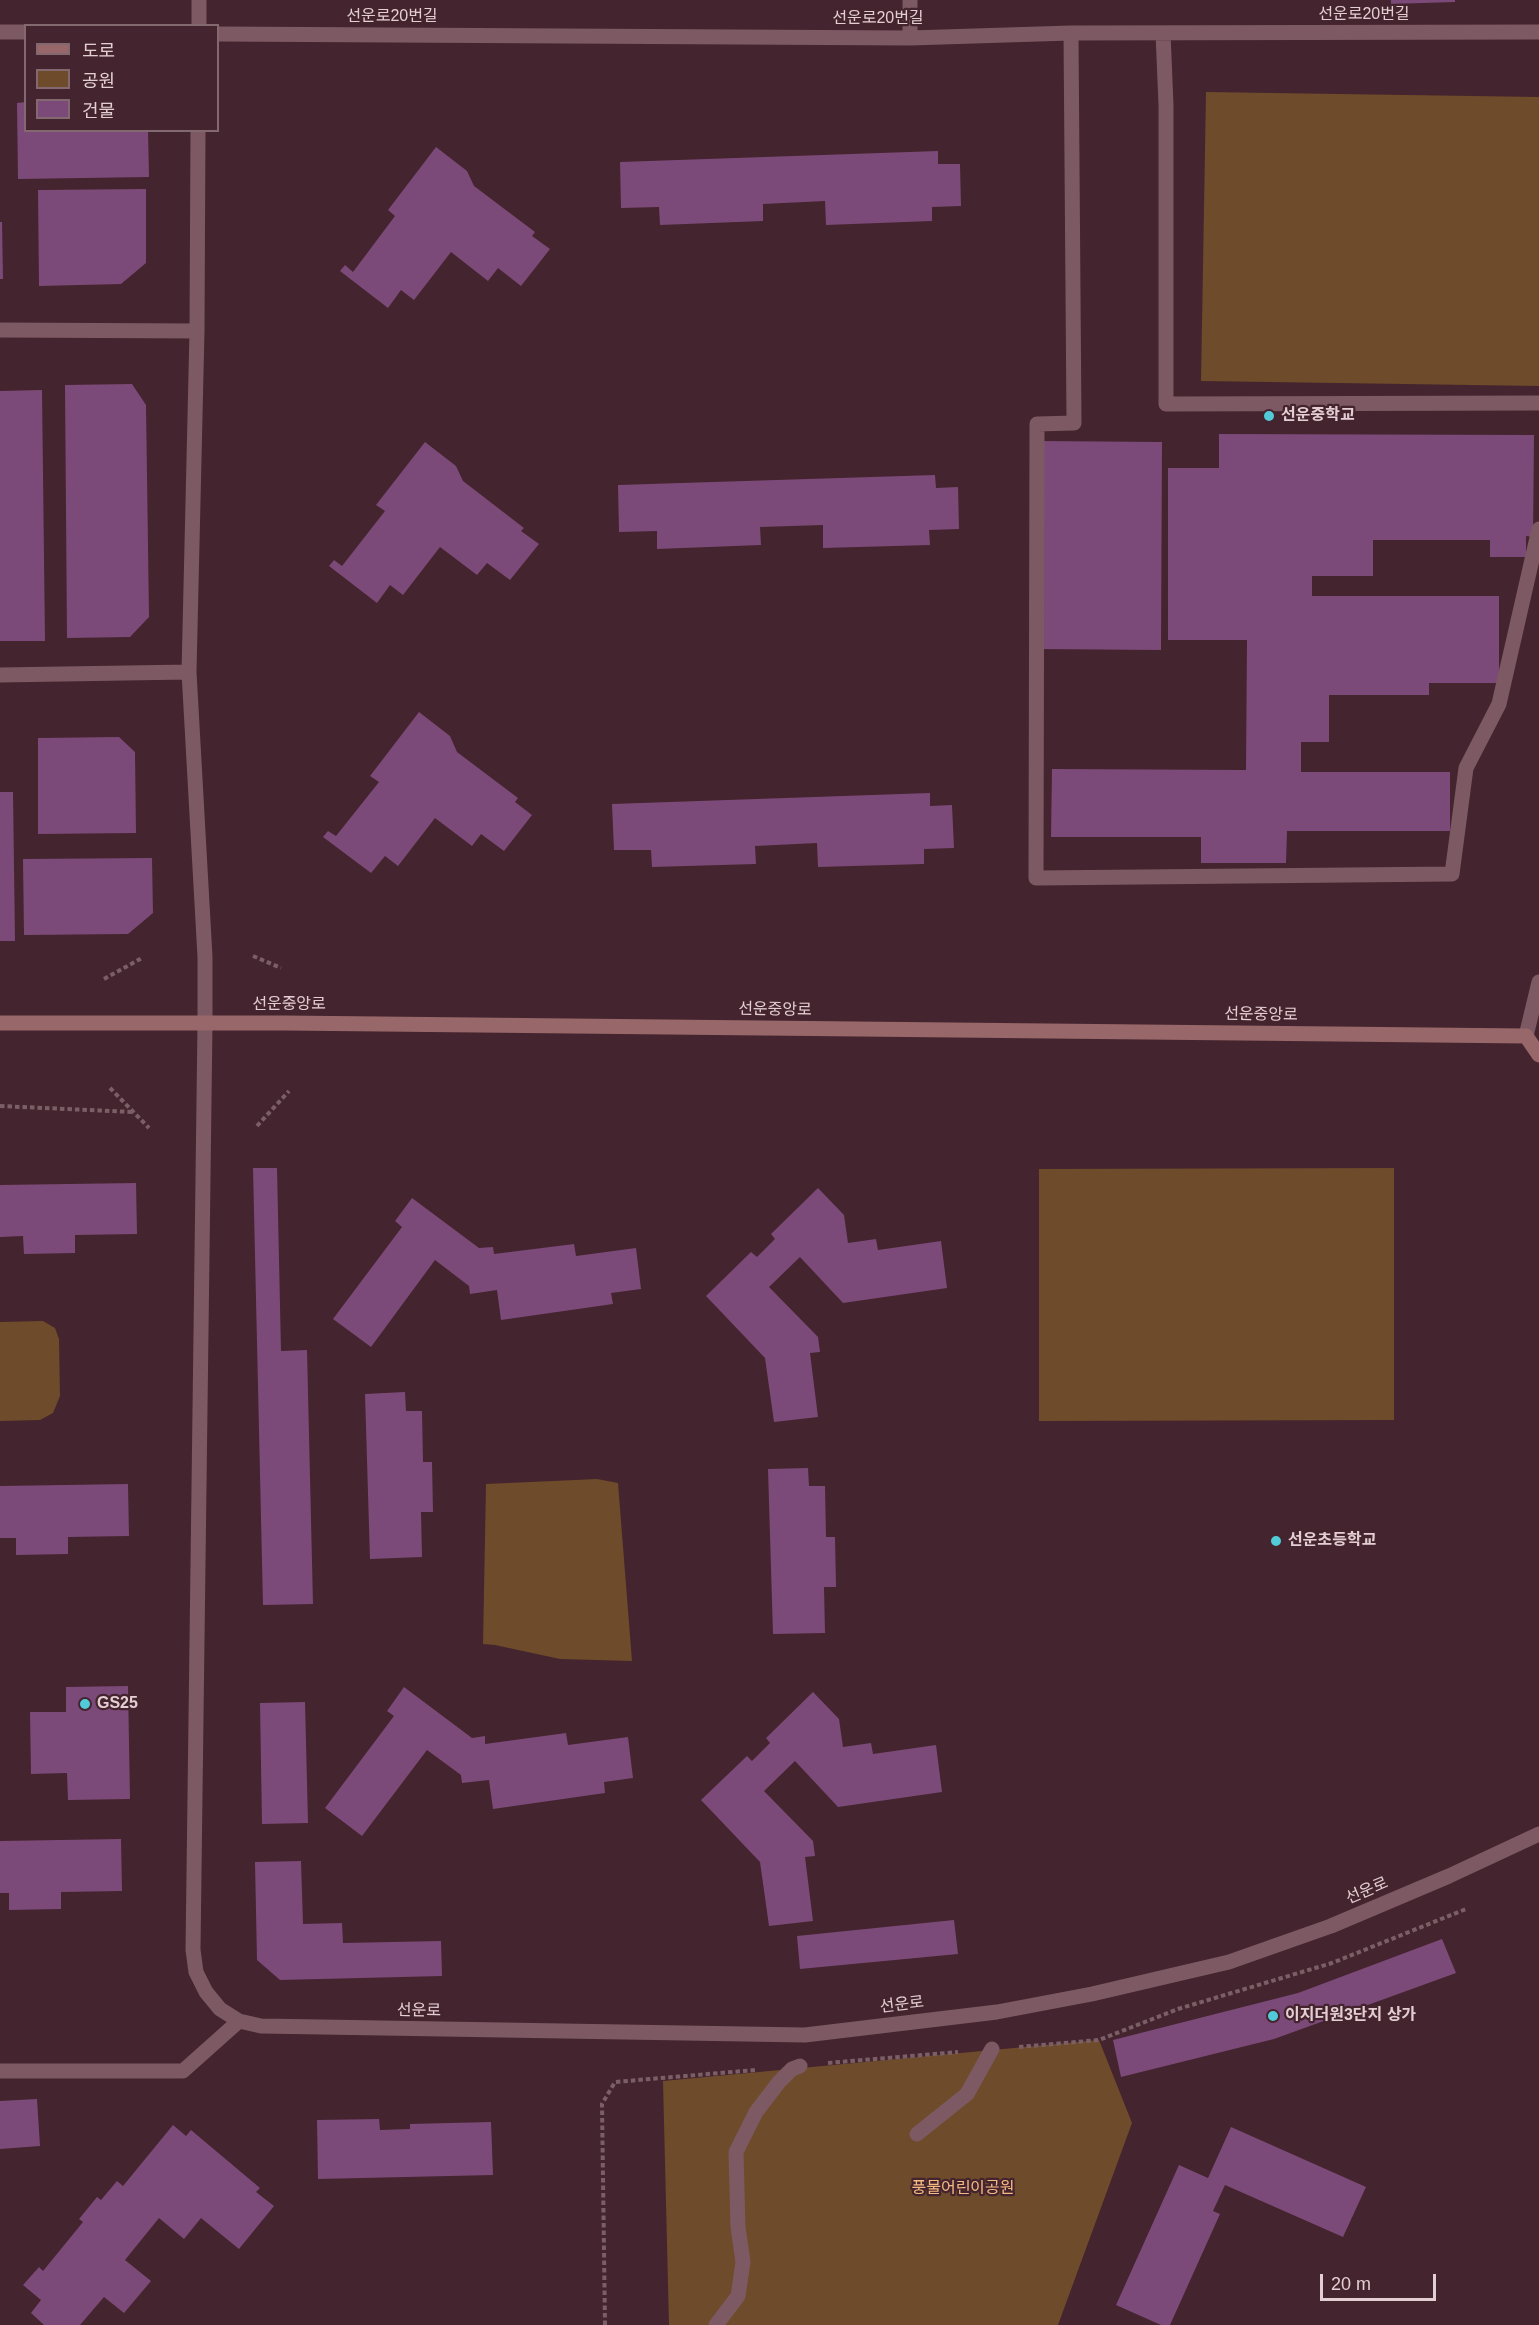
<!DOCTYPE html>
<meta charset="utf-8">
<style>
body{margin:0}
#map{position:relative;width:1539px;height:2325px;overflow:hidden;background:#44242e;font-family:Helvetica,"Noto Sans KR",sans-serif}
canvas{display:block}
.legend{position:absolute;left:24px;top:24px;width:195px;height:108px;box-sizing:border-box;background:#44242e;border:2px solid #846870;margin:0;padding:8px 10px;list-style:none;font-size:18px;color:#e3ced3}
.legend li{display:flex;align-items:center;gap:12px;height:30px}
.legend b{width:30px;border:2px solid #846870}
.scale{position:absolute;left:1320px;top:2274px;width:116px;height:27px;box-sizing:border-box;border:3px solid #e3ced3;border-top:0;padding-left:8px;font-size:18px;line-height:21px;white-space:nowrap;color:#e3ced3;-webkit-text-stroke:4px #44242e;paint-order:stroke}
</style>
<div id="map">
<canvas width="1539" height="2325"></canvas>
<ul class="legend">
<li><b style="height:8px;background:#976769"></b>도로</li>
<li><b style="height:16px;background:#6e4b2a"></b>공원</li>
<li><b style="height:16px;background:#7c4a78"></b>건물</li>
</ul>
<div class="scale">20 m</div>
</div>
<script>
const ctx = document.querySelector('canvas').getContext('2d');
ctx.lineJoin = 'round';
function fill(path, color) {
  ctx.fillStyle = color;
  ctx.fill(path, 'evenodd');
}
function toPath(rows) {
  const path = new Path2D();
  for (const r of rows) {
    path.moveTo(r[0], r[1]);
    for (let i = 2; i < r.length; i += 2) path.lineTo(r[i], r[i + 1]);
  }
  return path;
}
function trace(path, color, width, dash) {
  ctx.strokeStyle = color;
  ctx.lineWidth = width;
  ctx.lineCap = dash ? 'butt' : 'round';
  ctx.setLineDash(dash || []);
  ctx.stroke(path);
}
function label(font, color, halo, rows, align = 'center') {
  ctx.font = font + ' Helvetica,"Noto Sans KR",sans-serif';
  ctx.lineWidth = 4.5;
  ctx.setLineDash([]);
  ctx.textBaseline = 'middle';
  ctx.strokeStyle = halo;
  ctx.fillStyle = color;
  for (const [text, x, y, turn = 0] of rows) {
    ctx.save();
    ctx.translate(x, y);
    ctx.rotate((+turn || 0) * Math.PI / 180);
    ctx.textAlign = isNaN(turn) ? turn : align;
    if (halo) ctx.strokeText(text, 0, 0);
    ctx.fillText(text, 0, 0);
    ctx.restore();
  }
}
const green = toPath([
 [1206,92,1539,97,1539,386,1201,381],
 [1394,1168,1394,1420,1039,1421,1039,1169],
 [43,1321,55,1328,59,1339,60,1396,53,1413,40,1420,0,1421,0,1322],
 [597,1479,618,1483,632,1661,560,1659,495,1645,483,1644,486,1484],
 [1099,2040,1132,2123,1058,2325,669,2325,663,2081]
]);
const building = toPath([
 [1391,0,1455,0,1455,2,1391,4],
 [26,102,26,130,148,130,149,177,18,179,17,103],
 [436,147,467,171,474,186,535,232,532,236,550,249,521,286,498,268,488,281,451,252,414,300,401,290,388,308,340,271,345,265,353,272,395,216,388,210],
 [938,151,938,164,960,164,961,206,932,207,932,221,826,225,825,201,763,204,763,221,660,225,659,207,621,208,620,162],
 [146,189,146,263,121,284,39,286,38,190],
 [0,222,2,222,3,279,0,279],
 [132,384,146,405,149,617,130,637,67,638,65,385],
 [42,390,45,641,0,641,0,391],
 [1219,434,1534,435,1533,537,1526,536,1526,557,1490,557,1490,540,1373,540,1373,576,1312,576,1312,596,1499,596,1499,683,1429,683,1429,695,1329,695,1329,742,1301,742,1301,772,1450,772,1450,831,1287,831,1286,863,1201,863,1201,837,1051,837,1052,769,1246,770,1247,640,1168,640,1168,468,1219,468],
 [1039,441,1162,442,1161,650,1037,649],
 [425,442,456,466,463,481,524,528,521,531,539,544,510,580,487,563,477,575,440,547,403,595,390,585,377,603,329,566,334,560,342,566,385,511,376,505],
 [935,475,936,488,958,487,959,529,929,530,930,545,823,548,823,525,760,527,761,545,657,549,657,531,619,532,618,485],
 [419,712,450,736,457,752,518,798,515,802,532,815,504,851,481,834,472,846,435,818,398,866,385,856,371,873,323,837,328,831,336,836,379,782,370,776],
 [119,737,135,752,136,833,38,834,38,738],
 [0,792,13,792,15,941,0,941],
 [930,793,930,806,952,805,954,848,924,849,924,864,818,867,817,843,755,846,756,864,652,867,651,850,614,850,612,804],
 [152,858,153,913,128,934,24,935,23,859],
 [253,1168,277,1168,281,1351,307,1350,313,1604,263,1605],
 [136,1183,137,1234,75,1235,75,1253,24,1254,23,1236,0,1237,0,1185],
 [818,1188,844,1215,848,1243,876,1239,878,1250,941,1241,947,1288,843,1303,800,1257,769,1287,818,1337,820,1352,810,1353,818,1417,774,1422,765,1358,706,1296,751,1252,757,1257,775,1239,771,1234],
 [412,1198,479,1248,493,1247,494,1254,574,1244,576,1256,636,1248,641,1289,611,1293,613,1304,501,1320,497,1290,470,1294,469,1286,435,1260,371,1347,333,1319,402,1227,395,1221],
 [405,1392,406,1411,422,1411,423,1462,432,1462,433,1512,421,1512,422,1557,370,1559,365,1394],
 [808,1468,809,1486,825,1486,826,1537,835,1537,836,1587,824,1587,825,1633,773,1634,768,1469],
 [128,1484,129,1536,68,1537,68,1554,16,1555,16,1538,0,1538,0,1486],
 [128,1686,130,1799,68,1800,67,1773,31,1774,30,1712,66,1712,66,1687],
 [404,1687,472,1738,485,1736,485,1744,566,1733,568,1745,628,1737,633,1778,604,1782,605,1793,493,1809,489,1780,462,1783,461,1775,427,1750,362,1836,325,1808,394,1716,387,1711],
 [813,1692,839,1719,843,1747,871,1743,873,1754,936,1745,942,1792,838,1807,795,1761,764,1791,813,1841,815,1856,805,1857,813,1921,769,1926,760,1862,701,1800,747,1756,752,1761,770,1743,766,1738],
 [305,1702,308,1823,262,1824,260,1703],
 [121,1839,122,1891,61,1892,61,1909,9,1910,9,1893,0,1893,0,1841],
 [301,1861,303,1924,342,1923,343,1943,441,1941,442,1976,280,1980,257,1960,255,1862],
 [954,1920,958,1954,800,1969,797,1936],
 [1442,1939,1456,1973,1274,2039,1121,2077,1113,2040,1298,1993],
 [37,2099,40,2146,0,2149,0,2101],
 [379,2119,380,2130,410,2129,410,2124,491,2122,493,2175,318,2179,317,2120],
 [173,2125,186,2136,191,2130,260,2188,256,2192,274,2206,239,2249,201,2218,184,2239,159,2218,125,2260,151,2281,124,2313,104,2297,80,2325,44,2325,31,2313,41,2300,23,2285,39,2267,43,2271,83,2222,79,2219,97,2197,101,2200,117,2181,123,2186],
 [1231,2127,1366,2187,1343,2237,1225,2185,1213,2211,1220,2214,1170,2325,1161,2325,1116,2305,1179,2165,1208,2178]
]);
const path = toPath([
 [253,956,281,968],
 [104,979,142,958],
 [110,1088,149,1128],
 [0,1106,133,1112],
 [257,1126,289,1091],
 [1019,2047,1099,2040,1178,2009,1332,1963,1466,1909],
 [828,2063,958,2052],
 [605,2325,602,2104,615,2082,755,2070]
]);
const street = toPath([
 [910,0,910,38],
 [199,26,199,0],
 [0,32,26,32],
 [1071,33,1074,423,1037,424,1036,878,1452,874,1466,768,1499,704,1539,529],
 [1163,33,1166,105,1166,404,1539,403],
 [218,34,910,38,1071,33,1539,32],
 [198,130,197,331,189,672,205,957,205,1023,193,1950,196,1972,206,1992,220,2009,239,2021,261,2026,805,2035,997,2012,1092,1994,1229,1962,1331,1926,1449,1876,1539,1834],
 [0,330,197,331],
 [0,675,189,672],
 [1526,1036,1539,982],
 [0,2071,183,2071,239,2021],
 [917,2134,967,2094,992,2049],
 [716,2325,738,2296,743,2262,738,2227,736,2152,756,2112,779,2082,792,2069,800,2066]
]);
const secondary = toPath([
 [0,1023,285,1023,1526,1036,1539,1055]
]);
const markers = [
 [1269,416,6,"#52cbd8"],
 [1276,1541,6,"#52cbd8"],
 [85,1704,6,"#52cbd8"],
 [1273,2016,6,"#52cbd8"]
];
const streetNames = [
 ["선운로20번길",1364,15],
 ["선운로20번길",392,17],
 ["선운로20번길",878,19],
 ["선운중앙로",289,1005],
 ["선운중앙로",775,1010,1],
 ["선운중앙로",1261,1015,1],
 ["선운로",1367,1891,-23],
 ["선운로",902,2005,-7],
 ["선운로",419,2011,1]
];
const poiNames = [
 ["선운중학교",1281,416],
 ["선운초등학교",1288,1541],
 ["GS25",97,1704],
 ["이지더원3단지 상가",1285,2016]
];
const parkNames = [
 ["풍물어린이공원",963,2189]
];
fill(green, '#6e4b2a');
fill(building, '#7c4a78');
trace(path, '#7b5f67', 4, [4.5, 3]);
trace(street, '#7d5963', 15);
trace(secondary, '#976769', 15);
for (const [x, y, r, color] of markers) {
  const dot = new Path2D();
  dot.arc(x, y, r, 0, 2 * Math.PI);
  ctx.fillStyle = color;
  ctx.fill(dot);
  trace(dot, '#44242e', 2);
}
label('16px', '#e3ced3', '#44242e', streetNames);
label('bold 16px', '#e3ced3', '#44242e', poiNames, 'left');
label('16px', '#f5b982', '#44242e', parkNames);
</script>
